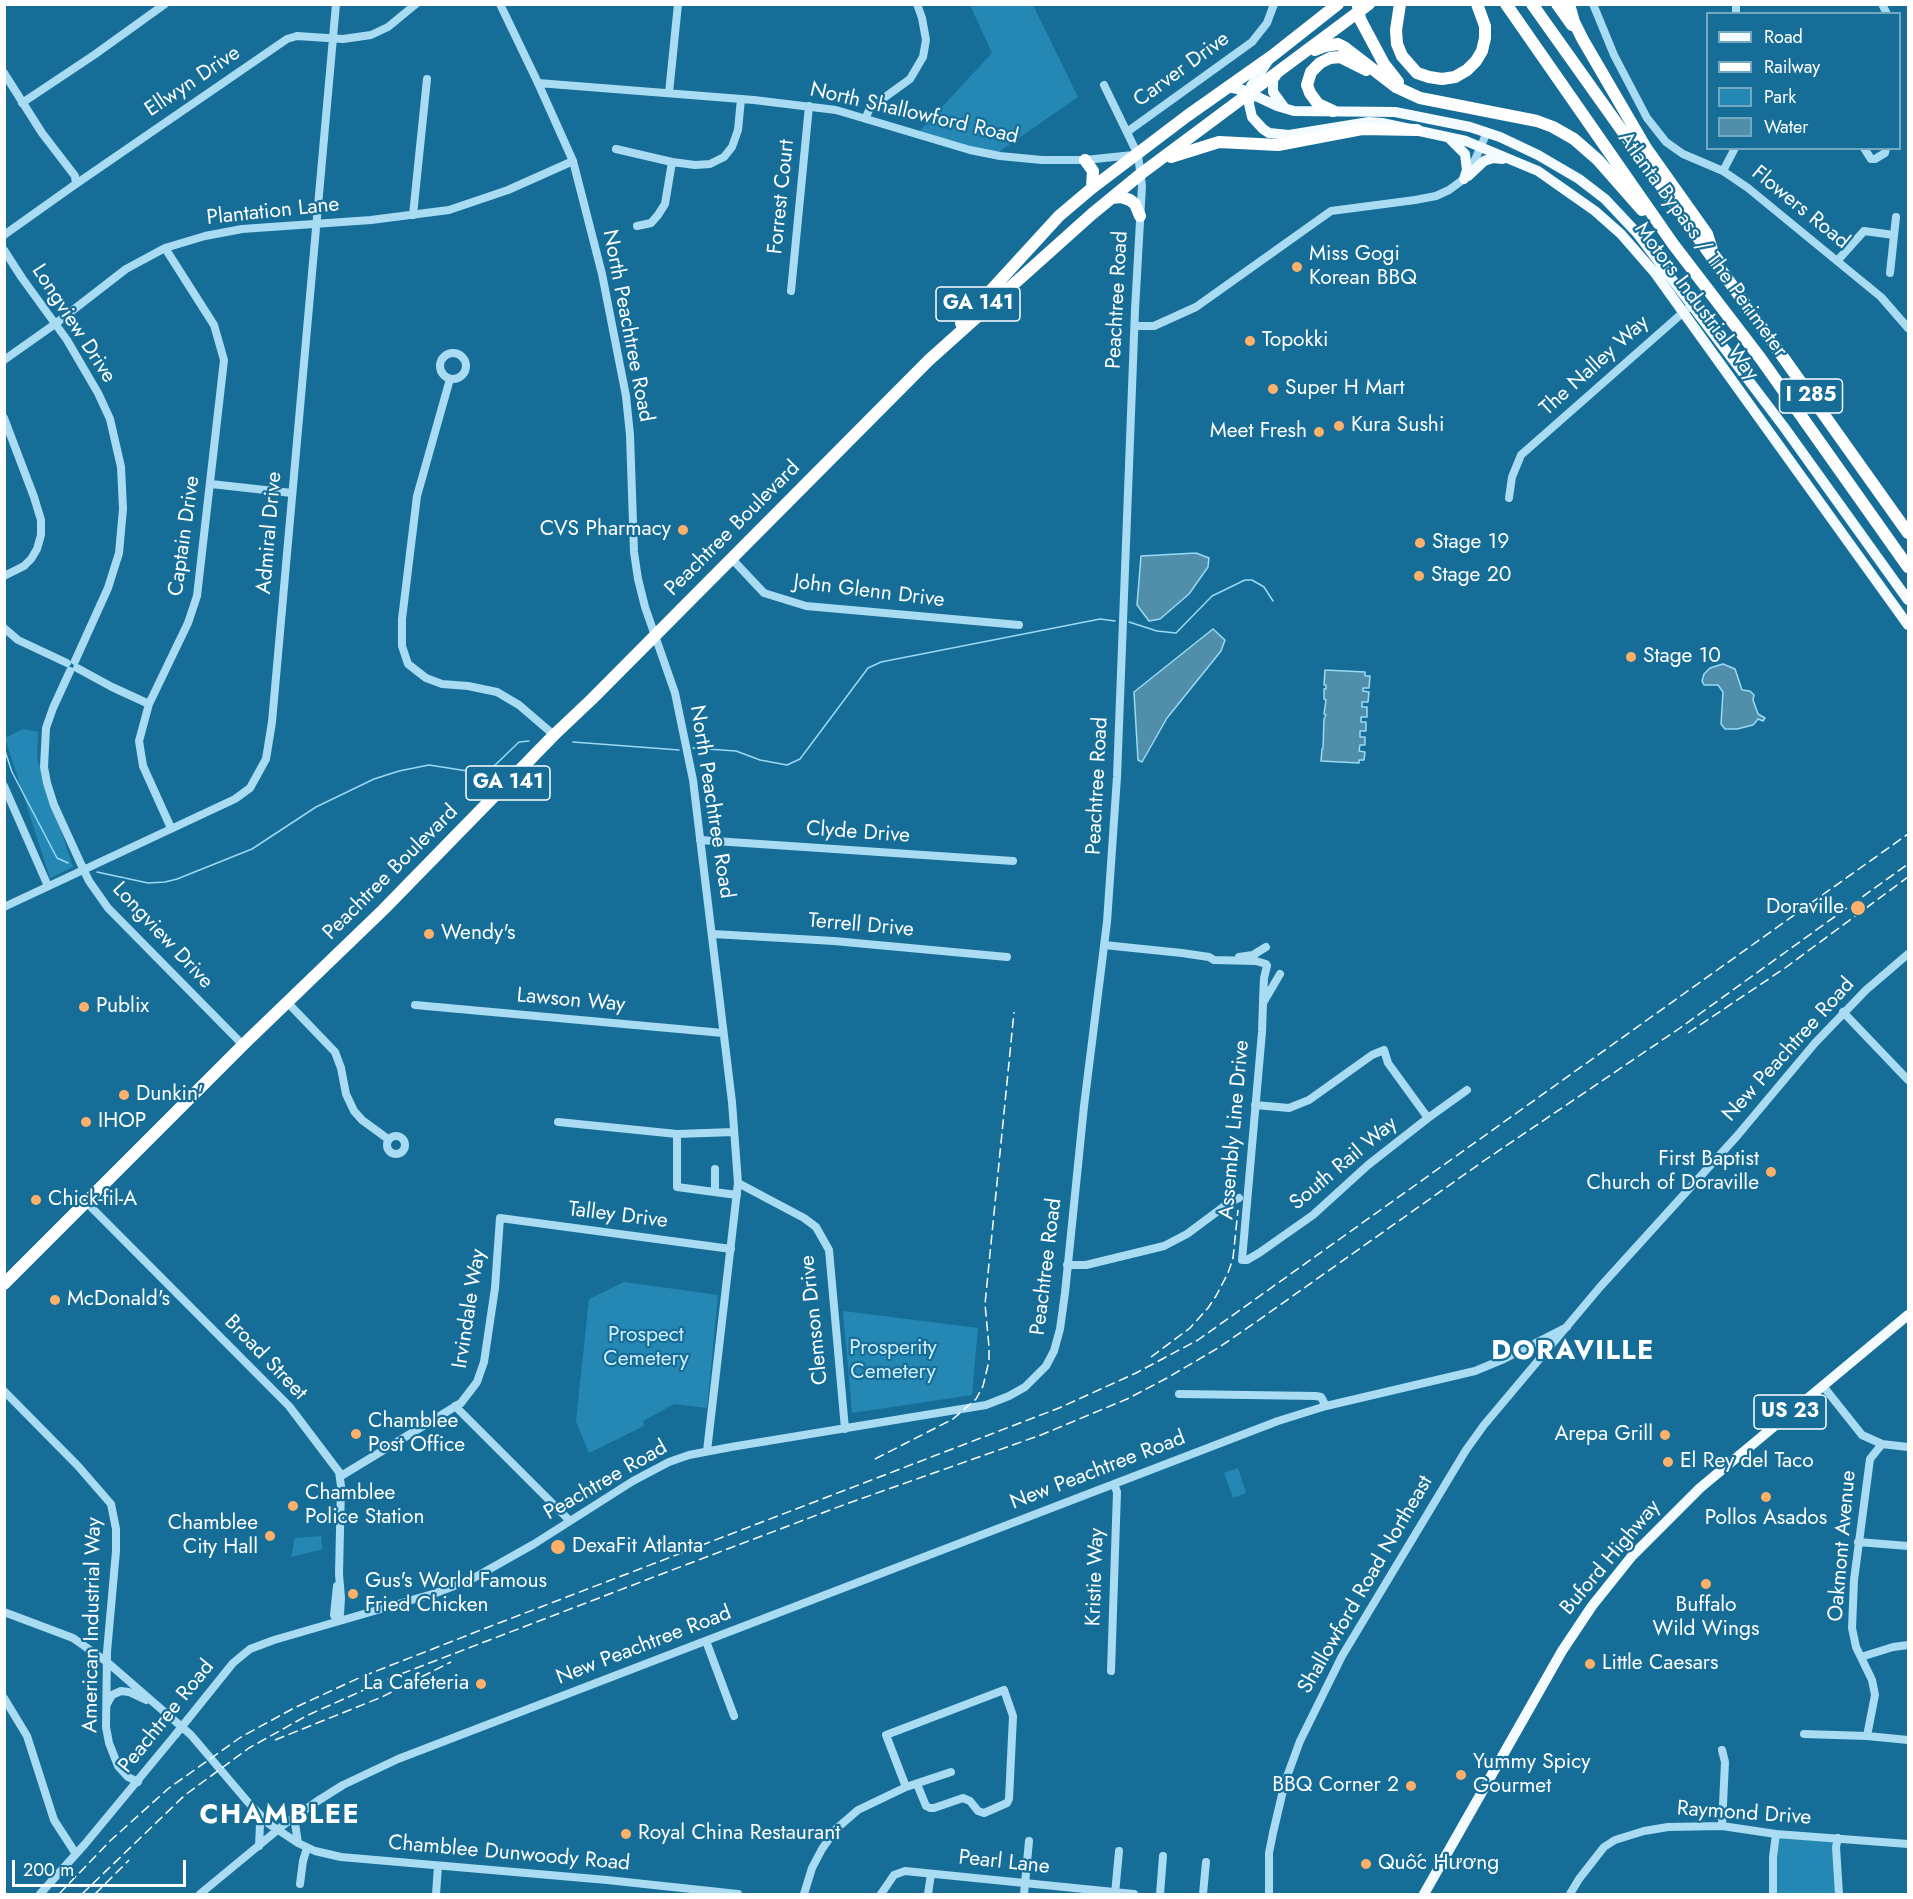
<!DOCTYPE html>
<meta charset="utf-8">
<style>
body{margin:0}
#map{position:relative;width:1913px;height:1899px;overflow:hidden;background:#166e98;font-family:Jost,sans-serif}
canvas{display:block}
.frame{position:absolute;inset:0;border:6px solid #fff;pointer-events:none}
.legend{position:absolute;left:1706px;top:12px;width:195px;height:138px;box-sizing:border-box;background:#166e98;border:2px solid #73a8c1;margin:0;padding:8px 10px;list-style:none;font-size:18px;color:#fff}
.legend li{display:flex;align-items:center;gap:12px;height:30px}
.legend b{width:30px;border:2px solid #73a8c1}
.scale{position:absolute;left:12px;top:1860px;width:174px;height:27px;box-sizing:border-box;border:3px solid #fff;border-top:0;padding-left:8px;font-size:18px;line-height:21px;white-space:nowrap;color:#fff;-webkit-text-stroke:4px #166e98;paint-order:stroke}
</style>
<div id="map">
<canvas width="1913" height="1899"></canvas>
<div class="frame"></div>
<ul class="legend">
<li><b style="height:8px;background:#f3fbff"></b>Road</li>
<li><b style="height:8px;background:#fff"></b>Railway</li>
<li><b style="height:16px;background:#2588b4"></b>Park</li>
<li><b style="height:16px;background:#518ea9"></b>Water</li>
</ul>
<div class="scale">200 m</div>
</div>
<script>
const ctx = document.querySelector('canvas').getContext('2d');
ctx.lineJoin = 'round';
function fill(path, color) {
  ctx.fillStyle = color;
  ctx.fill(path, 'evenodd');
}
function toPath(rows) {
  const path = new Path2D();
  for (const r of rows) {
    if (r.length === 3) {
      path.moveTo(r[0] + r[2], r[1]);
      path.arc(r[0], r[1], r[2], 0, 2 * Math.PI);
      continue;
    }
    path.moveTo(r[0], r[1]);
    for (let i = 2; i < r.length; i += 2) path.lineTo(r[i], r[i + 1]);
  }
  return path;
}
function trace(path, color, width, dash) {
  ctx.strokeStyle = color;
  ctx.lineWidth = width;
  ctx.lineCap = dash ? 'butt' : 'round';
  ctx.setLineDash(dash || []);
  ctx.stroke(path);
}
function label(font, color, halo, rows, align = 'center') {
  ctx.font = font + ' Jost,sans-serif';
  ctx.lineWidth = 4.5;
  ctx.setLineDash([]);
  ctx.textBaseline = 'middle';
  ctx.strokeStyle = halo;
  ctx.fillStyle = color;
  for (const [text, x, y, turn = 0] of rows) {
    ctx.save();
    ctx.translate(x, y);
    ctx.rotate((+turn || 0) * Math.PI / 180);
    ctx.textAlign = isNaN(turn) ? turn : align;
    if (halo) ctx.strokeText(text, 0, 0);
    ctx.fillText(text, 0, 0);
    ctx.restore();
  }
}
const green = toPath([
 [970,5,1033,5,1078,97,990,158,915,136,992,53],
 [23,729,38,732,37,759,73,867,50,878,5,738],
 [624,1282,718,1295,707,1408,674,1404,643,1421,644,1426,589,1453,576,1421,589,1299],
 [843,1311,978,1328,972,1395,852,1413],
 [1238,1468,1246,1493,1233,1498,1224,1473],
 [322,1536,321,1542,323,1549,291,1557,295,1538],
 [1776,1834,1837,1838,1839,1894,1773,1894]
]);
const water = toPath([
 [1196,553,1209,558,1208,567,1189,594,1160,619,1149,621,1137,605,1141,556,1196,553],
 [1213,629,1225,640,1221,651,1167,718,1142,762,1138,760,1134,692,1213,629],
 [1723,664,1735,669,1742,690,1750,691,1754,695,1753,700,1758,714,1765,718,1763,721,1758,719,1753,725,1737,729,1725,729,1721,724,1723,692,1718,685,1704,685,1702,681,1704,674,1710,668,1723,664],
 [1325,670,1365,672,1365,676,1370,676,1369,688,1363,688,1363,691,1369,692,1368,702,1362,702,1362,707,1367,707,1367,717,1361,717,1361,722,1366,722,1366,731,1360,731,1360,737,1365,737,1365,745,1360,745,1359,751,1365,752,1364,760,1359,760,1359,763,1321,761,1322,749,1323,748,1324,719,1326,715,1324,714,1326,700,1324,699,1324,689,1326,689,1326,685,1324,685,1325,670]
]);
const stream = toPath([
 [1129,622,1157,631,1176,633,1212,596,1245,580,1252,580,1264,587,1273,601],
 [573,742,679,750],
 [4,748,12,772,57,858,68,863],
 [693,748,736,751,760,760,787,765,800,759,868,668,881,662,1100,619,1115,621],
 [97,872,148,883,165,882,177,879,252,849,316,807,374,779,399,771,429,765,474,772,491,769,519,742,529,741]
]);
const minor = toPath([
 [500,4,538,83,573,161,602,274,626,396,630,435,634,552,638,579,645,607,675,693,693,780,732,1102,738,1183,707,1451],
 [1593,4,1614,55,1647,118,1666,142,1683,154,1723,171,1748,188,1881,297,1908,328],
 [1882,4,1887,14],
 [1736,14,1736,4],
 [4,73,42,133,75,176,76,184],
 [538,83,754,100,836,110,970,150,1000,156,1042,160,1085,160,1133,155],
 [669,93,678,4],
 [22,103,94,55,165,4],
 [866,117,870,108,910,79,923,57,926,40,922,18,917,4],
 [1127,132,1252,42,1267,23,1274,4],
 [1864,148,1871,159,1875,159,1885,153,1886,148],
 [616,149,672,162,695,165,710,164,724,157,732,147,738,130,741,99],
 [1723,171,1735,148],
 [413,215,427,79],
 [637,226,651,223,658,215,665,204,672,162],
 [4,235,73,186,287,39,297,36,343,39,371,35,388,27,416,4],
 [165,248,214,325,224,360,197,596,188,623,149,704,139,741,143,766,171,828],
 [4,250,22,278,67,340,98,393,110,419,121,467,123,509,119,553,108,588,75,661],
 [1838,260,1864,231,1894,235],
 [1890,273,1896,217],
 [791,291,809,106],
 [1135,326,1154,326,1196,307,1331,211,1415,200,1436,196,1449,190,1468,176,1487,132],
 [453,366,13],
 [4,360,55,324,126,269,165,248,205,236,242,229,371,220,449,210,508,190,573,161],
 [450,379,417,496,402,619,402,646,408,664,426,678,442,684,468,686,497,692,519,705,554,735],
 [4,418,34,497,41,520,41,535,37,549,31,559,24,566,4,576],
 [211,484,292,493],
 [1509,498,1512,477,1521,455,1687,309],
 [731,558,764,593,806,606,1019,625],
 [4,628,18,640,67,663],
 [77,668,112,687,149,704],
 [70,671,53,708,46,728,44,767,47,783,54,805,80,862,89,881,108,908,243,1045],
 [4,786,48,886],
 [700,840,1013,861],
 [4,907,235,799,250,788,266,759,272,722,336,4],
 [713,934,834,941,1007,957],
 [1104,945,1182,953,1209,957,1214,960,1256,961,1266,964],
 [1239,957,1253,955,1266,947],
 [1280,974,1263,1003,1262,1032,1242,1260,1247,1260,1259,1253,1313,1215,1368,1165,1428,1118,1467,1090],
 [1263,1001,1264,978,1267,966],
 [287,1002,335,1052,341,1068,346,1094,354,1111,362,1120,388,1139],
 [415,1005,723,1033],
 [1843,1012,1908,1080],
 [1255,1105,1289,1108,1309,1100,1372,1055,1384,1050,1388,1063,1428,1118],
 [558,1122,677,1134,734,1132],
 [677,1134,677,1187,737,1195],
 [396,1145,9],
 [738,1183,804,1218,816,1227,829,1250,845,1429],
 [715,1192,715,1169],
 [86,1202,289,1406,339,1472,341,1486,339,1574,341,1598,340,1614,337,1621],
 [1067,1265,1086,1265,1164,1246,1187,1234,1230,1202,1239,1198],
 [1823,1386,1862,1435,1882,1444,1908,1447],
 [4,1391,78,1466,111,1504,116,1529,116,1551,107,1652,106,1727,109,1743,118,1766,128,1777,138,1782],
 [1179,1394,1316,1396,1321,1397,1326,1406],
 [455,1406,570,1521],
 [341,1476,461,1403,477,1382,484,1362,495,1288,500,1218,731,1249],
 [1858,1542,1908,1546],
 [337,1586,334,1615,337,1621],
 [4,1612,73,1638,107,1662,191,1735,247,1801,269,1824,298,1843,315,1851,341,1857,607,1880,738,1894],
 [706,1641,734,1716],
 [1861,1657,1893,1647,1908,1645],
 [1111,1671,1117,1492,1114,1484],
 [4,1698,27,1736,54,1820,76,1854],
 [107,1704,112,1695,121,1691,129,1692,146,1700],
 [188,1719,233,1663,250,1649,274,1640,436,1593,472,1579,534,1544,633,1481,669,1462,689,1455,731,1447,986,1405,1009,1396,1025,1387,1046,1366,1054,1351,1060,1329,1065,1293,1084,1106,1107,922,1117,777,1135,310,1142,186,1138,155,1104,85],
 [1804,1734,1867,1736,1908,1740],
 [1867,1736,1875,1695,1872,1680,1856,1647,1852,1628,1854,1580,1870,1459,1882,1444],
 [1722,1750,1725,1762,1722,1826],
 [906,1787,886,1735,1004,1690,1013,1716,1009,1799,1007,1803,984,1813,978,1811,970,1801,963,1798,934,1808,930,1808,926,1806,917,1784],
 [257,1815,260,1824,259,1846],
 [297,1815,295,1823,298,1843],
 [1838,1838,1836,1847,1839,1894],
 [300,1884,303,1861,307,1848],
 [40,1894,85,1844,176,1734],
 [200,1894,286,1823,316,1802,343,1785,398,1759,1278,1421,1326,1406,1475,1371,1504,1359,1567,1327],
 [436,1894,438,1866],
 [804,1894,812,1868,822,1849,836,1829,858,1810,906,1787,951,1772],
 [881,1894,894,1875,905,1871,1134,1894],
 [928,1894,931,1874],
 [1024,1894,1029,1841],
 [1115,1894,1119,1851],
 [1160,1894,1163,1856],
 [1203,1894,1206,1862],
 [1269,1894,1269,1853,1273,1833,1285,1782,1300,1741,1342,1656,1466,1450,1484,1425,1600,1287,1737,1136,1815,1043,1866,990,1908,954],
 [1570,1894,1579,1879,1604,1847,1615,1840,1644,1831,1668,1827,1722,1826,1776,1834,1908,1844],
 [1773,1894,1773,1857,1776,1834]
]);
const major = toPath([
 [1268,61,1251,86,1249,104,1252,117,1263,129,1269,133,1289,135,1369,122,1382,123,1466,141,1538,171,1595,211,1621,234,1655,273,1908,625],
 [1277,74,1273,80,1273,92,1284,107],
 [1227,87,1243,90,1277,106,1294,111,1395,112,1470,127,1500,137,1538,155,1579,179,1605,199,1637,233,1784,427,1908,600],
 [1448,137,1465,154,1467,170,1464,179],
 [1468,176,1484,161,1493,158,1503,159],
 [1424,1894,1562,1651,1592,1606,1632,1556,1700,1488,1908,1315]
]);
const highway = toPath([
 [1400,4,1396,30,1397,44,1402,56,1417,73,1429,77,1442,79,1455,77,1467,70,1476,61,1482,51,1485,38,1485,26,1477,4],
 [1506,4,1673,244,1761,359,1908,567],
 [1532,4,1908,533],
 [1557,4,1572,25],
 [1569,4,1574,22,1583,40,1646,148,1707,234,1712,250],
 [1358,6,1360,19,1384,64,1398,82],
 [1315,50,1325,46,1338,44,1344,47,1396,87,1420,98,1537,121,1553,127,1574,139,1598,160,1642,210],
 [1333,111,1318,104,1310,93,1307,85,1311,72,1320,63,1330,58,1340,57,1366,70],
 [1171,157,1219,142,1278,145,1362,129,1417,130],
 [1085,160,1093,171,1092,188],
 [1112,198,1121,197,1130,200,1135,204,1140,216],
 [961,323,1059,216,1092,188,1187,116,1272,56,1338,4],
 [4,1284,246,1042,383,910,554,735,592,699,929,360,1092,214,1142,173,1369,4]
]);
const rail = toPath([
 [1688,1033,1785,968,1908,877],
 [1151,1357,1190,1328,1208,1308,1216,1296,1228,1273,1233,1258,1238,1210],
 [875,1459,953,1419,976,1399,983,1386,989,1361,989,1347,985,1304,1014,1012],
 [275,1740,382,1697,451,1662],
 [59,1894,111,1840,169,1788,241,1737,294,1708,361,1677,486,1628,1059,1408,1136,1373,1198,1340,1908,834],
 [82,1894,185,1795,249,1748,308,1715,393,1677,659,1575,846,1504,1041,1435,1127,1399,1167,1378,1218,1348,1256,1322,1485,1160,1680,1028,1908,864],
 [95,1894,129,1860]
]);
const minorBridge = toPath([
 [176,1734,188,1719]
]);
const markers = [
 [1297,267,6,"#ffb069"],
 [1250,341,6,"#ffb069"],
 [1273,389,6,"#ffb069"],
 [1339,426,6,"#ffb069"],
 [1319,432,6,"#ffb069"],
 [683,530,6,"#ffb069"],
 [1420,543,6,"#ffb069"],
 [1419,576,6,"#ffb069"],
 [1631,657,6,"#ffb069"],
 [1858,908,8,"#ffb069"],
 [429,934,6,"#ffb069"],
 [84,1007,6,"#ffb069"],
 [124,1095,6,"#ffb069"],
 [86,1122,6,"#ffb069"],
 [1771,1172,6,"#ffb069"],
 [36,1200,6,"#ffb069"],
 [55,1300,6,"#ffb069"],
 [356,1434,6,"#ffb069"],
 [1665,1435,6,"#ffb069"],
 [1668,1462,6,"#ffb069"],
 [1766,1497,6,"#ffb069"],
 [293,1506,6,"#ffb069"],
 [270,1536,6,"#ffb069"],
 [558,1547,8,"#ffb069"],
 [1706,1584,6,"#ffb069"],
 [353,1594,6,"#ffb069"],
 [1590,1664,6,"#ffb069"],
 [481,1684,6,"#ffb069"],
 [1461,1775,6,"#ffb069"],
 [1411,1786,6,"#ffb069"],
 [626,1834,6,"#ffb069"],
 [1366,1864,6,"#ffb069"]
];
const shields = [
 [978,304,84],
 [1811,396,63],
 [508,783,84],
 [1790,1412,72]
];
const shieldNames = [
 ["GA 141",978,304],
 ["I 285",1811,396],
 ["GA 141",508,783],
 ["US 23",1790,1412]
];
const streetNames = [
 ["Carver Drive",1182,70,-36],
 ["Ellwyn Drive",193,82,-34],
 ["North Shallowford Road",914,114,13],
 ["Forrest Court",782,197,-84],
 ["Flowers Road",1800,208,39],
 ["Plantation Lane",273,212,-6],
 ["Atlanta Bypass / The Perimeter",1702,245,54],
 ["Peachtree Road",1118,300,-87],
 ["Motors Industrial Way",1696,302,53],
 ["Longview Drive",73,324,57],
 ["North Peachtree Road",627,326,79],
 ["The Nalley Way",1595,366,-42],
 ["Peachtree Boulevard",733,529,-45],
 ["Admiral Drive",270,533,-85],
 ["Captain Drive",185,536,-82],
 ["John Glenn Drive",869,592,7],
 ["Peachtree Road",1098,786,-87],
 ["North Peachtree Road",711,802,81],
 ["Clyde Drive",858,833,4],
 ["Peachtree Boulevard",391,873,-45],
 ["Terrell Drive",861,926,5],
 ["Longview Drive",162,936,47],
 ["Lawson Way",571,1001,5],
 ["New Peachtree Road",1789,1050,-48],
 ["Assembly Line Drive",1235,1130,-85],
 ["South Rail Way",1344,1164,-40],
 ["Talley Drive",618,1216,7],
 ["Peachtree Road",1047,1267,-83],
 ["Irvindale Way",470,1309,-81],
 ["Clemson Drive",815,1320,-96],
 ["Broad Street",265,1358,46],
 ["New Peachtree Road",1098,1471,-21],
 ["Peachtree Road",606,1481,-30],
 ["Oakmont Avenue",1843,1546,-85],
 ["Buford Highway",1611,1558,-50],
 ["Kristie Way",1096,1577,-88],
 ["Shallowford Road Northeast",1366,1585,-60],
 ["American Industrial Way",93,1625,-89],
 ["New Peachtree Road",644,1646,-21],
 ["Peachtree Road",167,1717,-51],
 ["Raymond Drive",1744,1814,4],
 ["Chamblee Dunwoody Road",509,1854,5],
 ["Pearl Lane",1004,1863,6]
];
const poiNames = [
 ["Miss Gogi",1309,255],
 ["Korean BBQ",1309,279],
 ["Topokki",1262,341],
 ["Super H Mart",1285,389],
 ["Kura Sushi",1351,426],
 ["Meet Fresh",1307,432,"right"],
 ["CVS Pharmacy",671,530,"right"],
 ["Stage 19",1432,543],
 ["Stage 20",1431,576],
 ["Stage 10",1643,657],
 ["Doraville",1844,908,"right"],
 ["Wendy's",441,934],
 ["Publix",96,1007],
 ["Dunkin'",136,1095],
 ["IHOP",98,1122],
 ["First Baptist",1759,1160,"right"],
 ["Church of Doraville",1759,1184,"right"],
 ["Chick-fil-A",48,1200],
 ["McDonald's",67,1300],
 ["Chamblee",368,1422],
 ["Post Office",368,1446],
 ["Arepa Grill",1653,1435,"right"],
 ["El Rey del Taco",1680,1462],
 ["Chamblee",305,1494],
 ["Police Station",305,1518],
 ["Pollos Asados",1766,1519,"center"],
 ["Chamblee",258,1524,"right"],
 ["City Hall",258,1548,"right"],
 ["DexaFit Atlanta",572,1547],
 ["Gus's World Famous",365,1582],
 ["Fried Chicken",365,1606],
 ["Buffalo",1706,1606,"center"],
 ["Wild Wings",1706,1630,"center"],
 ["Little Caesars",1602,1664],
 ["La Cafeteria",469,1684,"right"],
 ["Yummy Spicy",1473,1763],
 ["Gourmet",1473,1787],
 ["BBQ Corner 2",1399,1786,"right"],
 ["Royal China Restaurant",638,1834],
 ["Quốc Hương",1378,1864]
];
const parkNames = [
 ["Prospect",646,1336],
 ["Cemetery",646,1360],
 ["Prosperity",893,1349],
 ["Cemetery",893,1373]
];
const districtNames = [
 ["DORAVILLE",1573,1352],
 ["CHAMBLEE",280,1816]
];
fill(green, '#2588b4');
fill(water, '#518ea9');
trace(water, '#9bdaf4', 1.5);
trace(stream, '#9bdaf4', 1.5);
trace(minor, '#a9dbf2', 8);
trace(major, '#f3fbff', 10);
trace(highway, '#fff', 12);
trace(rail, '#fff', 1.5, [10, 4.5]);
trace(minorBridge, '#a9dbf2', 8);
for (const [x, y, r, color] of markers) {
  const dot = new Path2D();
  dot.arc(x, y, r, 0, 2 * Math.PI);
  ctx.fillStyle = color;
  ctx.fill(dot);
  trace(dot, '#166e98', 2);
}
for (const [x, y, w] of shields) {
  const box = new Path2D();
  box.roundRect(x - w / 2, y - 17, w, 34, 4.5);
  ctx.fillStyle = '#166e98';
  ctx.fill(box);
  trace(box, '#fff', 1.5);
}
label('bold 20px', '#fff', null, shieldNames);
label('21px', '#fff', '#166e98', streetNames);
label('21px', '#fff', '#166e98', poiNames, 'left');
label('21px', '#d0effc', '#166e98', parkNames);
ctx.letterSpacing = '1.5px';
label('bold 27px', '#fff', '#166e98', districtNames);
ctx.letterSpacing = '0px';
</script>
